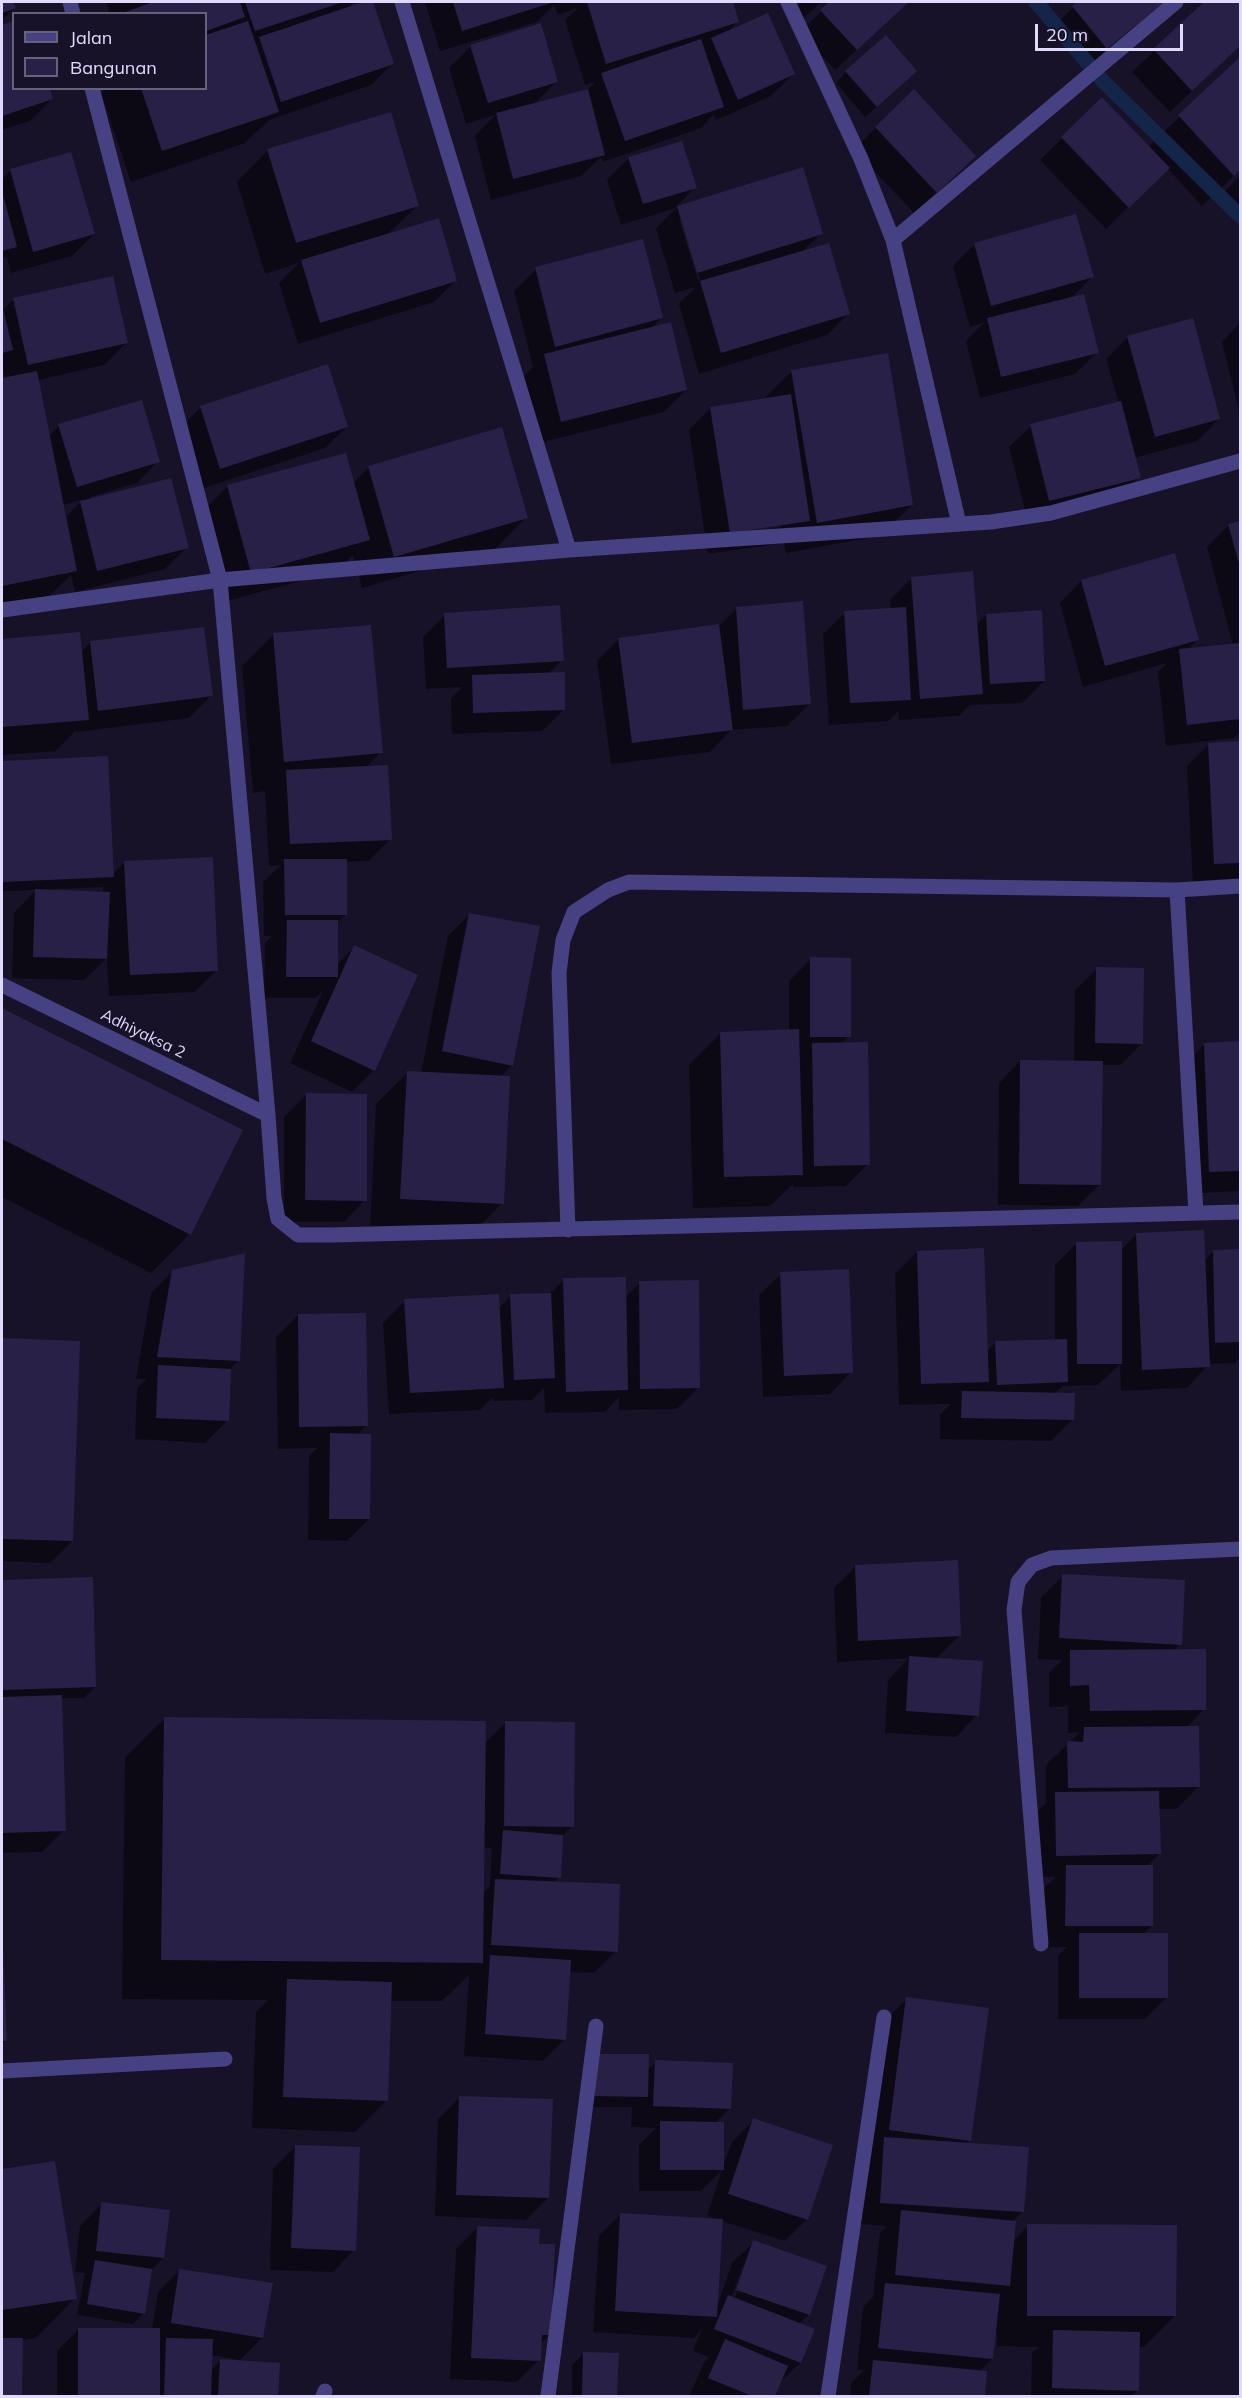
<!DOCTYPE html>
<style>
body{margin:0}
#map{position:relative;width:1242px;height:2398px;overflow:hidden;background:#171227;font-family:Mulish,sans-serif}
canvas{display:block}
.frame{position:absolute;inset:0;border:3px solid #e0dbfc;pointer-events:none}
.legend{position:absolute;left:12px;top:12px;width:195px;height:78px;box-sizing:border-box;background:#171227;border:2px solid #67627c;margin:0;padding:8px 10px;list-style:none;font-size:18px;color:#e0dbfc}
.legend li{display:flex;align-items:center;gap:12px;height:30px}
.legend b{width:30px;border:2px solid #67627c}
.scale{position:absolute;left:1035px;top:24px;width:148px;height:27px;box-sizing:border-box;border:3px solid #e0dbfc;border-top:0;padding-left:8px;font-size:18px;line-height:21px;white-space:nowrap;color:#e0dbfc;-webkit-text-stroke:4px #171227;paint-order:stroke}
</style>
<div id="map">
<canvas width="1242" height="2398"></canvas>
<div class="frame"></div>
<ul class="legend">
<li><b style="height:8px;background:#464182"></b>Jalan</li>
<li><b style="height:16px;background:#292047"></b>Bangunan</li>
</ul>
<div class="scale">20 m</div>
</div>
<script>
const ctx = document.querySelector('canvas').getContext('2d');
ctx.lineJoin = 'round';
function fill(path, color) {
  ctx.fillStyle = color;
  ctx.fill(path, 'evenodd');
}
function toPath(rows) {
  const path = new Path2D();
  for (const r of rows) {
    path.moveTo(r[0], r[1]);
    for (let i = 2; i < r.length; i += 2) path.lineTo(r[i], r[i + 1]);
  }
  return path;
}
function trace(path, color, width, dash) {
  ctx.strokeStyle = color;
  ctx.lineWidth = width;
  ctx.lineCap = dash ? 'butt' : 'round';
  ctx.setLineDash(dash || []);
  ctx.stroke(path);
}
function label(font, color, halo, rows, align = 'center') {
  ctx.font = font + ' Mulish,sans-serif';
  ctx.lineWidth = 4.5;
  ctx.setLineDash([]);
  ctx.textBaseline = 'middle';
  ctx.strokeStyle = halo;
  ctx.fillStyle = color;
  for (const [text, x, y, turn = 0] of rows) {
    ctx.save();
    ctx.translate(x, y);
    ctx.rotate((+turn || 0) * Math.PI / 180);
    ctx.textAlign = isNaN(turn) ? turn : align;
    if (halo) ctx.strokeText(text, 0, 0);
    ctx.fillText(text, 0, 0);
    ctx.restore();
  }
}
const shadow = toPath([
 [2,2,12,2,14,8,2,20],
 [106,2,354,2,347,9,372,2,392,64,371,85,269,120,245,143,131,182,101,93,106,88,206,88,206,14,110,14],
 [425,2,731,2,737,22,727,33,793,74,771,96,716,120,713,115,701,128,603,162,601,157,581,176,491,200,475,136,495,115,466,124,449,68,471,46,557,81,534,104,586,91,595,82,585,85,565,20,579,7,558,15,554,5,537,22,440,51],
 [782,2,821,2,800,21],
 [831,2,909,2,835,70,800,32],
 [1079,2,1168,2,1085,70,1051,29],
 [1206,2,1236,2,1240,6,1240,45,1170,112,1132,72],
 [14,22,14,88,52,99,30,121,2,130,2,26],
 [1240,59,1240,170,1202,206,1167,168,1106,229,1040,160,1102,99,1148,147],
 [846,72,905,81,865,117,836,83],
 [914,91,952,177,914,213,854,149],
 [268,150,417,206,387,235,456,280,434,302,298,344,279,283,299,263,265,274,237,182],
 [70,154,94,234,72,256,11,273,7,257,2,258,2,179,10,171],
 [629,158,695,187,675,208,802,168,821,233,802,252,848,314,827,335,699,374,679,304,696,287,675,293,656,229,676,208,621,225,607,180],
 [679,218,682,218,700,279,698,280],
 [1240,176,1240,219,1219,197],
 [975,244,1092,277,1070,299,1097,352,1075,374,980,398,966,341,985,322,970,327,953,266],
 [536,269,662,318,651,328,686,390,664,412,539,443,523,377,533,367,514,291],
 [14,299,126,343,104,365,38,380,49,436,59,426,158,461,137,483,90,497,91,500,187,547,165,569,75,592,71,575,44,601,2,610,2,379,5,379,2,363,2,307,2,311],
 [84,499,65,518,63,505],
 [1240,323,1240,415,1222,342],
 [1128,337,1219,419,1197,441,1134,458,1139,477,1117,499,1028,522,1009,447,1031,426,1119,403,1106,359],
 [327,366,347,427,325,448,198,490,179,430,200,408],
 [792,371,912,505,880,536,786,553,784,543,708,554,689,430,711,408,763,400],
 [781,524,781,527,723,536,722,533],
 [369,467,526,518,495,549,362,588,353,555,337,571,220,603,196,518,228,486,353,483],
 [1240,522,1240,732,1234,738,1166,746,1158,672,1167,663,1083,687,1060,603,1081,581,1198,639,1187,650,1233,645,1207,547,1229,525],
 [912,578,976,625,986,615,1044,681,1022,703,970,705,959,716,899,720,898,711,888,721,829,725,823,634,845,613,891,610,890,600],
 [737,608,809,704,787,726,731,730,710,752,611,764,597,661,619,639,720,625],
 [445,615,562,660,548,674,564,709,542,731,452,734,451,698,462,687,426,689,423,637],
 [79,633,81,652,91,642,211,696,189,718,76,732,76,730,56,751,2,755,2,640],
 [273,635,381,752,366,767,390,839,369,861,345,862,346,914,337,923,337,965,354,947,374,1070,352,1092,290,1063,323,991,315,998,264,998,265,943,272,936,264,936,263,882,281,865,269,866,265,791,253,793,242,666],
 [1240,743,1240,883,1193,885,1187,766,1209,744],
 [107,758,112,875,124,863,217,970,195,992,109,996,107,958,84,980,12,978,14,913,36,890,2,891,2,763],
 [103,887,103,893,53,891,53,889],
 [470,914,512,1065,500,1077,502,1203,471,1235,370,1230,376,1104,407,1073,421,1073,448,936],
 [811,959,849,1036,841,1044,868,1164,846,1186,793,1187,793,1184,770,1206,693,1208,689,1065,720,1034,789,1031,789,981],
 [1097,969,1142,1043,1120,1065,1101,1065,1100,1184,1078,1206,998,1205,999,1083,1020,1061,1074,1062,1075,990],
 [2,1009,241,1131,190,1234,151,1273,2,1197],
 [1240,1043,1240,1188,1237,1191,1187,1194,1182,1066,1204,1045],
 [306,1095,365,1200,344,1222,284,1222,284,1117],
 [1137,1234,1204,1261,1214,1251,1240,1251,1240,1358,1235,1363,1209,1364,1187,1388,1121,1391,1120,1364,1098,1385,1063,1386,1054,1394,1073,1419,1051,1441,940,1439,940,1415,951,1404,899,1405,895,1274,917,1252,986,1352,996,1342,1055,1341,1055,1265,1077,1243,1120,1251],
 [173,1271,238,1361,230,1369,227,1421,205,1443,135,1439,137,1388,146,1379,136,1379,151,1293],
 [781,1274,851,1372,830,1394,763,1397,759,1295],
 [564,1280,625,1297,640,1283,699,1387,677,1409,619,1410,619,1397,605,1412,545,1413,544,1388,532,1400,493,1401,493,1397,480,1410,389,1414,383,1323,405,1301,498,1309,511,1296,549,1294],
 [298,1315,366,1426,357,1435,369,1519,347,1541,308,1540,309,1456,317,1448,278,1449,276,1337],
 [2,1339,79,1342,72,1541,50,1563,2,1561],
 [856,1566,960,1635,936,1659,977,1715,956,1737,885,1733,888,1680,909,1658,837,1662,834,1588],
 [1063,1576,1180,1644,1173,1651,1204,1709,1187,1727,1198,1787,1176,1809,1158,1809,1159,1854,1147,1866,1152,1925,1142,1935,1167,1997,1145,2019,1058,2019,1058,1956,1067,1947,1044,1947,1044,1888,1056,1877,1035,1877,1033,1816,1046,1803,1046,1765,1080,1732,1068,1733,1068,1706,1049,1707,1049,1673,1062,1660,1038,1659,1041,1598],
 [92,1579,95,1687,84,1698,61,1698,64,1830,42,1852,2,1853,2,1581],
 [164,1719,484,1744,506,1722,572,1826,561,1837,559,1877,553,1883,616,1951,594,1973,569,1972,565,2039,543,2061,464,2056,469,1975,442,2001,390,2001,387,2100,355,2132,252,2128,256,2012,268,2000,122,1999,125,1758],
 [483,1848,492,1848,490,1886,482,1894],
 [2,1938,6,2040,2,2044],
 [907,1999,970,2140,966,2144,1023,2211,1011,2223,1013,2241,1028,2226,1175,2316,1144,2347,1138,2347,1138,2390,1131,2396,1031,2396,1032,2353,1039,2347,997,2346,997,2332,994,2332,992,2359,979,2372,985,2372,983,2396,850,2396,851,2383,864,2370,857,2370,863,2307,873,2297,880,2233,887,2226,859,2224,875,2030],
 [656,2062,730,2108,715,2123,723,2166,732,2142,754,2120,807,2219,785,2241,721,2221,717,2307,732,2263,754,2242,809,2314,799,2324,800,2363,779,2383,774,2396,689,2396,704,2363,709,2357,693,2351,702,2329,694,2338,593,2332,599,2236,621,2214,716,2219,707,2216,722,2170,701,2191,639,2191,639,2145,656,2128,631,2127,632,2107,584,2107,585,2066,647,2071],
 [743,2266,746,2266,735,2297,732,2296],
 [460,2097,548,2198,526,2220,435,2216,438,2119],
 [295,2147,354,2250,333,2272,270,2270,273,2169],
 [54,2163,75,2298,36,2338,22,2340,20,2396,2,2396,2,2171],
 [102,2204,163,2258,151,2270,144,2313,133,2324,77,2315,85,2273,75,2272,80,2226],
 [477,2228,537,2245,550,2335,540,2344,539,2360,517,2382,450,2379,456,2249],
 [180,2270,262,2338,240,2360,211,2355,211,2370,220,2361,279,2364,277,2396,57,2396,57,2351,79,2329,152,2330,158,2292],
 [583,2354,617,2354,616,2396,572,2396,572,2365]
]);
const stream = toPath([
 [1036,2,1102,80,1240,216]
]);
const building = toPath([
 [2,2,13,2,16,8,2,13],
 [153,2,240,2,245,17,206,31,206,14,120,14],
 [245,2,343,2,255,31],
 [363,2,373,2,394,64,281,102,259,37],
 [453,2,554,2,462,31],
 [587,2,733,2,739,22,606,64],
 [829,2,909,2,857,50,820,10],
 [1077,2,1165,2,1107,49,1072,6],
 [1204,2,1238,2,1240,4,1240,46,1192,91,1153,49],
 [768,13,795,74,738,100,711,38],
 [14,21,14,88,50,88,53,99,2,116,2,25],
 [248,21,279,112,162,151,141,88,206,88,206,35],
 [541,23,558,82,488,103,470,45],
 [886,35,917,71,877,107,845,71],
 [701,39,724,107,625,141,601,73],
 [1240,57,1240,170,1234,176,1178,115],
 [588,89,605,155,513,179,496,113],
 [914,89,976,156,937,193,875,127],
 [1102,97,1170,168,1129,208,1061,137],
 [391,112,419,206,296,243,267,149],
 [682,141,697,188,643,204,628,157],
 [71,152,95,234,33,252,10,169],
 [803,167,823,234,697,273,677,206],
 [2,191,17,247,2,251],
 [1076,214,1094,277,991,306,974,243],
 [439,218,457,281,320,323,301,260],
 [643,239,663,318,555,347,535,267],
 [829,243,850,314,721,353,700,281],
 [113,276,128,343,28,365,13,298],
 [1084,294,1099,353,1001,377,987,318],
 [2,304,13,350,2,353],
 [1193,318,1220,419,1155,437,1127,336],
 [671,322,687,390,561,422,544,354],
 [888,353,913,505,817,523,791,370],
 [328,364,348,427,220,469,200,406],
 [37,371,77,571,2,586,2,378],
 [791,394,810,521,730,533,710,407],
 [142,400,160,462,77,487,58,424],
 [1121,401,1141,478,1049,501,1030,424],
 [502,427,528,518,394,557,368,466],
 [346,453,370,540,251,573,227,485],
 [171,478,189,548,97,571,80,501],
 [1240,521,1240,567,1228,524],
 [1175,553,1199,640,1105,666,1081,580],
 [973,571,983,694,920,699,911,577],
 [803,601,811,704,743,710,736,607],
 [560,605,564,661,447,668,444,613],
 [906,607,911,700,850,703,844,611],
 [1042,610,1045,681,990,684,986,614],
 [719,624,733,730,632,743,618,638],
 [371,625,383,753,284,762,273,633],
 [204,627,213,696,98,711,90,641],
 [80,632,89,720,2,727,2,639],
 [1240,643,1240,719,1187,725,1179,649],
 [565,672,565,710,473,713,472,675],
 [1240,741,1240,863,1214,864,1208,743],
 [108,756,114,877,2,882,2,761],
 [388,765,392,840,290,844,286,770],
 [213,857,218,971,130,975,124,861],
 [284,859,347,859,347,915,285,915],
 [35,889,110,892,107,959,33,957],
 [469,913,540,926,513,1066,442,1051],
 [287,920,338,920,338,977,286,977],
 [354,945,418,975,375,1071,311,1041],
 [810,957,851,958,851,1037,810,1037],
 [1096,967,1144,968,1143,1044,1095,1043],
 [2,1008,243,1130,191,1235,2,1139],
 [799,1029,803,1175,724,1177,720,1032],
 [1240,1041,1240,1171,1209,1172,1204,1043],
 [868,1042,870,1165,814,1166,812,1043],
 [1020,1060,1103,1061,1101,1185,1019,1184],
 [407,1071,510,1076,504,1204,400,1199],
 [306,1093,367,1094,367,1201,305,1200],
 [1204,1230,1210,1367,1142,1370,1136,1233],
 [1122,1241,1122,1364,1077,1364,1076,1242],
 [984,1248,989,1382,921,1384,917,1251],
 [1240,1249,1240,1342,1215,1343,1213,1250],
 [245,1253,240,1361,157,1357,172,1270],
 [849,1269,853,1373,784,1376,780,1272],
 [626,1277,628,1390,566,1392,563,1278],
 [699,1280,700,1388,640,1389,639,1281],
 [551,1293,555,1378,514,1380,510,1294],
 [499,1294,504,1388,410,1393,404,1299],
 [366,1313,368,1426,299,1427,298,1314],
 [2,1338,80,1341,73,1541,2,1539],
 [1067,1339,1068,1382,997,1385,995,1341],
 [158,1365,231,1369,229,1421,156,1418],
 [962,1391,1075,1393,1074,1420,961,1418],
 [330,1433,371,1434,370,1519,329,1519],
 [958,1560,961,1636,858,1641,855,1565],
 [1062,1574,1185,1580,1182,1645,1059,1638],
 [93,1577,96,1687,2,1690,2,1580],
 [1206,1649,1206,1710,1090,1711,1089,1685,1070,1686,1070,1650],
 [909,1656,983,1661,979,1716,906,1711],
 [62,1695,66,1831,2,1833,2,1697],
 [164,1717,486,1721,483,1963,161,1960],
 [505,1721,575,1722,574,1827,504,1826],
 [1199,1726,1200,1787,1068,1788,1067,1741,1083,1742,1084,1727],
 [1159,1791,1161,1854,1056,1856,1055,1792],
 [503,1830,563,1835,561,1878,500,1874],
 [1066,1865,1153,1865,1153,1926,1065,1926],
 [495,1879,620,1884,618,1952,491,1945],
 [1079,1933,1168,1933,1168,1998,1079,1998],
 [2,1948,3,1948,7,2041,2,2041],
 [490,1955,571,1960,566,2040,485,2034],
 [287,1979,392,1982,388,2101,283,2097],
 [906,1997,989,2008,971,2141,889,2130],
 [595,2054,649,2054,648,2097,595,2096],
 [655,2060,733,2063,731,2109,653,2106],
 [459,2096,553,2099,549,2198,456,2195],
 [753,2118,833,2145,808,2220,728,2194],
 [660,2121,724,2122,724,2170,660,2170],
 [884,2137,1029,2147,1024,2212,880,2203],
 [295,2145,360,2147,356,2251,291,2248],
 [55,2161,77,2299,2,2310,2,2169],
 [101,2202,170,2210,164,2258,96,2251],
 [901,2210,1016,2221,1010,2286,895,2275],
 [620,2213,723,2219,717,2317,615,2311],
 [1027,2224,1177,2225,1176,2316,1027,2316],
 [477,2226,540,2229,539,2244,555,2244,551,2335,542,2335,541,2361,471,2358],
 [753,2240,827,2266,810,2315,736,2290],
 [95,2260,152,2269,145,2314,87,2304],
 [179,2269,273,2283,263,2338,171,2323],
 [885,2283,1000,2294,993,2359,878,2348],
 [728,2295,815,2329,801,2363,714,2329],
 [78,2328,160,2328,160,2396,78,2396],
 [1053,2330,1140,2332,1139,2391,1052,2388],
 [2,2338,23,2338,22,2396,2,2396],
 [166,2338,213,2339,211,2396,164,2396],
 [725,2339,788,2366,775,2396,752,2396,708,2378],
 [583,2352,619,2353,617,2396,582,2396],
 [220,2359,280,2363,278,2396,218,2396],
 [873,2360,987,2371,985,2396,869,2396]
]);
const street = toPath([
 [70,2,73,14],
 [402,2,569,550],
 [788,2,861,159,893,240,959,524],
 [92,88,220,580,268,1115,274,1198,278,1219,298,1235,332,1235,1240,1212],
 [893,240,1176,2],
 [2,610,220,580,569,550,991,522,1051,513,1240,461],
 [1177,890,1196,1213],
 [2,985,268,1115],
 [568,1230,559,973,563,940,574,912,608,890,629,882,1177,890,1240,886],
 [1041,1944,1014,1610,1018,1582,1032,1565,1051,1558,1240,1549],
 [2,2071,225,2059],
 [323,2396,325,2391],
 [548,2396,596,2026],
 [828,2396,884,2017]
]);
const streetNames = [
 ["Adhiyaksa 2",143,1034,26]
];
fill(shadow, '#0007');
trace(stream, '#13264a', 15);
fill(building, '#292047');
trace(street, '#464182', 15);
label('16px', '#e0dbfc', '#171227', streetNames);
</script>
